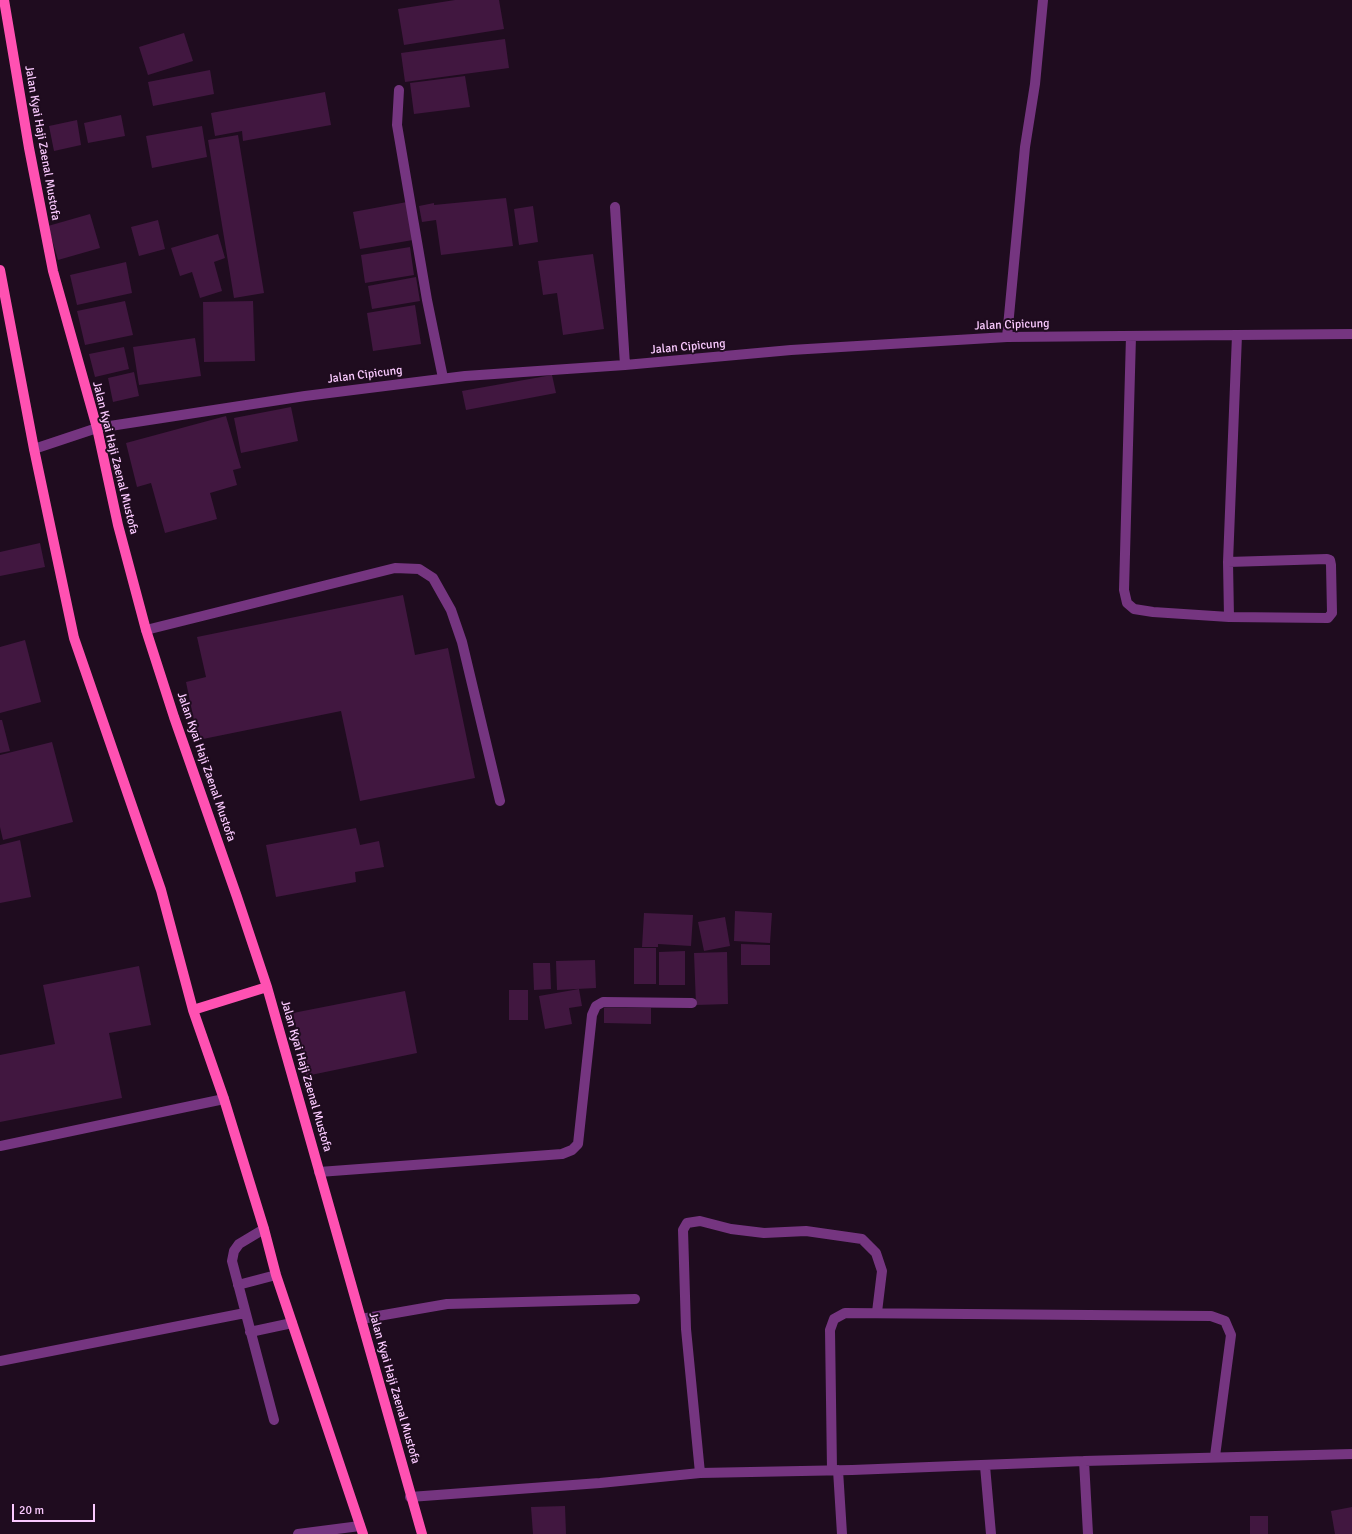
<!DOCTYPE html>
<style>
body{margin:0}
#map{position:relative;width:1352px;height:1534px;overflow:hidden;background:#1f0c1f;font-family:Signika,sans-serif}
canvas{display:block}
.scale{position:absolute;left:12px;top:1504px;width:83px;height:18px;box-sizing:border-box;border:2px solid #fbcaff;border-top:0;padding-left:5px;font-size:12px;line-height:14px;white-space:nowrap;color:#fbcaff;-webkit-text-stroke:3px #1f0c1f;paint-order:stroke}
</style>
<div id="map">
<canvas width="1352" height="1534"></canvas>
<div class="scale">20 m</div>
</div>
<script>
const ctx = document.querySelector('canvas').getContext('2d');
ctx.lineJoin = 'round';
function fill(path, color) {
  ctx.fillStyle = color;
  ctx.fill(path, 'evenodd');
}
function toPath(rows) {
  const path = new Path2D();
  for (const r of rows) {
    path.moveTo(r[0], r[1]);
    for (let i = 2; i < r.length; i += 2) path.lineTo(r[i], r[i + 1]);
  }
  return path;
}
function trace(path, color, width, dash) {
  ctx.strokeStyle = color;
  ctx.lineWidth = width;
  ctx.lineCap = dash ? 'butt' : 'round';
  ctx.setLineDash(dash || []);
  ctx.stroke(path);
}
function label(font, color, halo, rows, align = 'center') {
  ctx.font = font + ' Signika,sans-serif';
  ctx.lineWidth = 4;
  ctx.setLineDash([]);
  ctx.textBaseline = 'middle';
  ctx.strokeStyle = halo;
  ctx.fillStyle = color;
  for (const [text, x, y, turn = 0] of rows) {
    ctx.save();
    ctx.translate(x, y);
    ctx.rotate((+turn || 0) * Math.PI / 180);
    ctx.textAlign = isNaN(turn) ? turn : align;
    if (halo) ctx.strokeText(text, 0, 0);
    ctx.fillText(text, 0, 0);
    ctx.restore();
  }
}
const building = toPath([
 [455,0,499,0,504,29,404,45,398,9],
 [184,33,193,61,148,75,139,47],
 [505,39,509,68,405,82,401,53],
 [210,70,214,94,153,106,148,82],
 [465,76,470,107,414,114,410,83],
 [325,92,331,125,243,141,242,131,215,136,211,113],
 [121,115,125,136,88,143,84,123],
 [77,120,81,145,54,151,49,126],
 [202,126,207,157,152,168,146,136],
 [238,135,264,293,234,298,208,140],
 [506,198,513,246,441,255,436,220,422,222,419,206,434,203,434,205],
 [407,202,413,240,360,249,353,212],
 [533,206,538,242,519,245,514,209],
 [90,214,100,248,58,260,48,226],
 [158,220,165,249,139,256,131,227],
 [218,234,225,258,214,262,222,291,200,298,192,272,180,276,171,248],
 [410,247,414,275,365,283,361,255],
 [593,254,604,329,563,335,557,293,543,295,538,261],
 [126,262,132,293,77,305,70,275],
 [416,277,420,301,372,309,368,286],
 [125,301,133,335,85,345,77,311],
 [253,301,255,361,204,362,203,302],
 [415,305,421,344,373,351,367,313],
 [195,338,201,376,139,385,133,347],
 [124,347,129,369,95,377,89,354],
 [134,372,139,396,113,402,108,378],
 [552,375,556,393,466,410,462,391],
 [291,407,298,441,241,453,234,418],
 [226,416,241,468,233,470,237,485,210,493,217,519,165,533,151,483,137,487,126,443],
 [40,543,45,567,0,576,0,552],
 [403,595,415,655,448,648,475,778,360,801,341,711,198,740,186,682,206,677,197,637],
 [25,640,41,702,0,713,0,647],
 [0,720,2,720,10,751,0,753],
 [52,742,73,822,3,840,0,827,0,755],
 [356,828,360,845,379,841,384,867,355,872,356,882,276,897,266,845],
 [20,840,31,897,0,903,0,845],
 [735,911,772,913,770,943,734,941],
 [644,913,693,915,691,946,658,944,658,947,642,947],
 [725,917,730,946,704,951,698,922],
 [741,944,770,945,770,965,741,965],
 [634,948,656,948,656,984,634,984],
 [685,951,685,985,659,985,659,952],
 [727,952,728,1004,696,1005,694,953],
 [595,960,596,988,557,990,556,961],
 [533,963,550,963,551,989,534,990],
 [139,966,151,1025,109,1033,122,1098,0,1122,0,1055,55,1044,43,985],
 [579,989,582,1006,569,1008,572,1024,545,1029,539,996],
 [509,990,528,990,528,1020,509,1020],
 [405,991,417,1053,306,1076,293,1013],
 [604,1008,651,1008,651,1024,604,1023],
 [565,1506,566,1534,533,1534,531,1507],
 [1352,1507,1352,1534,1335,1534,1331,1511],
 [1250,1516,1268,1516,1268,1534,1250,1534]
]);
const minor = toPath([
 [399,90,397,125,427,300,443,378],
 [615,207,625,365],
 [1131,336,1124,590,1127,603,1134,609,1153,612,1229,617,1228,562,1237,335],
 [1007,337,1025,147,1035,84,1043,0],
 [34,449,97,428,305,396,465,376,625,365,791,350,1007,337,1352,334],
 [1228,562,1327,559,1330,560,1331,565,1332,613,1328,618,1229,617],
 [146,630,395,568,419,569,433,578,451,610,462,642,500,801],
 [0,1146,224,1099],
 [319,1172,562,1154,572,1150,578,1144,592,1015,596,1006,603,1002,692,1003],
 [264,1229,239,1244,234,1251,232,1261,274,1420],
 [238,1285,276,1275],
 [361,1319,447,1304,635,1299],
 [250,1332,292,1323],
 [0,1361,245,1313],
 [1084,1461,1088,1534],
 [985,1466,991,1534],
 [832,1470,830,1330,834,1319,845,1313,1211,1316,1225,1321,1231,1335,1215,1456],
 [838,1470,842,1534],
 [700,1473,686,1329,683,1230,687,1223,700,1221,731,1229,764,1233,806,1231,862,1239,876,1253,882,1271,877,1312],
 [410,1497,600,1483,700,1473,852,1470,1084,1461,1352,1454],
 [298,1534,360,1526]
]);
const major = toPath([
 [4,0,29,148,53,271,97,428,118,525,146,630,174,717,237,897,267,987,422,1534],
 [0,270,34,449,74,638,161,890,193,1010,224,1099,264,1229,276,1275,363,1534],
 [193,1010,267,987]
]);
const streetNames = [
 ["Jalan Kyai Haji Zaenal Mustofa",42,143,80],
 ["Jalan Cipicung",1012,325,-2],
 ["Jalan Cipicung",688,347,-5],
 ["Jalan Cipicung",365,375,-7],
 ["Jalan Kyai Haji Zaenal Mustofa",115,458,76],
 ["Jalan Kyai Haji Zaenal Mustofa",206,767,71],
 ["Jalan Kyai Haji Zaenal Mustofa",306,1076,74],
 ["Jalan Kyai Haji Zaenal Mustofa",394,1388,74]
];
fill(building, '#411740');
trace(minor, '#753580', 10);
trace(major, '#ff51b2', 10);
label('12px', '#fbcaff', '#1f0c1f', streetNames);
</script>
